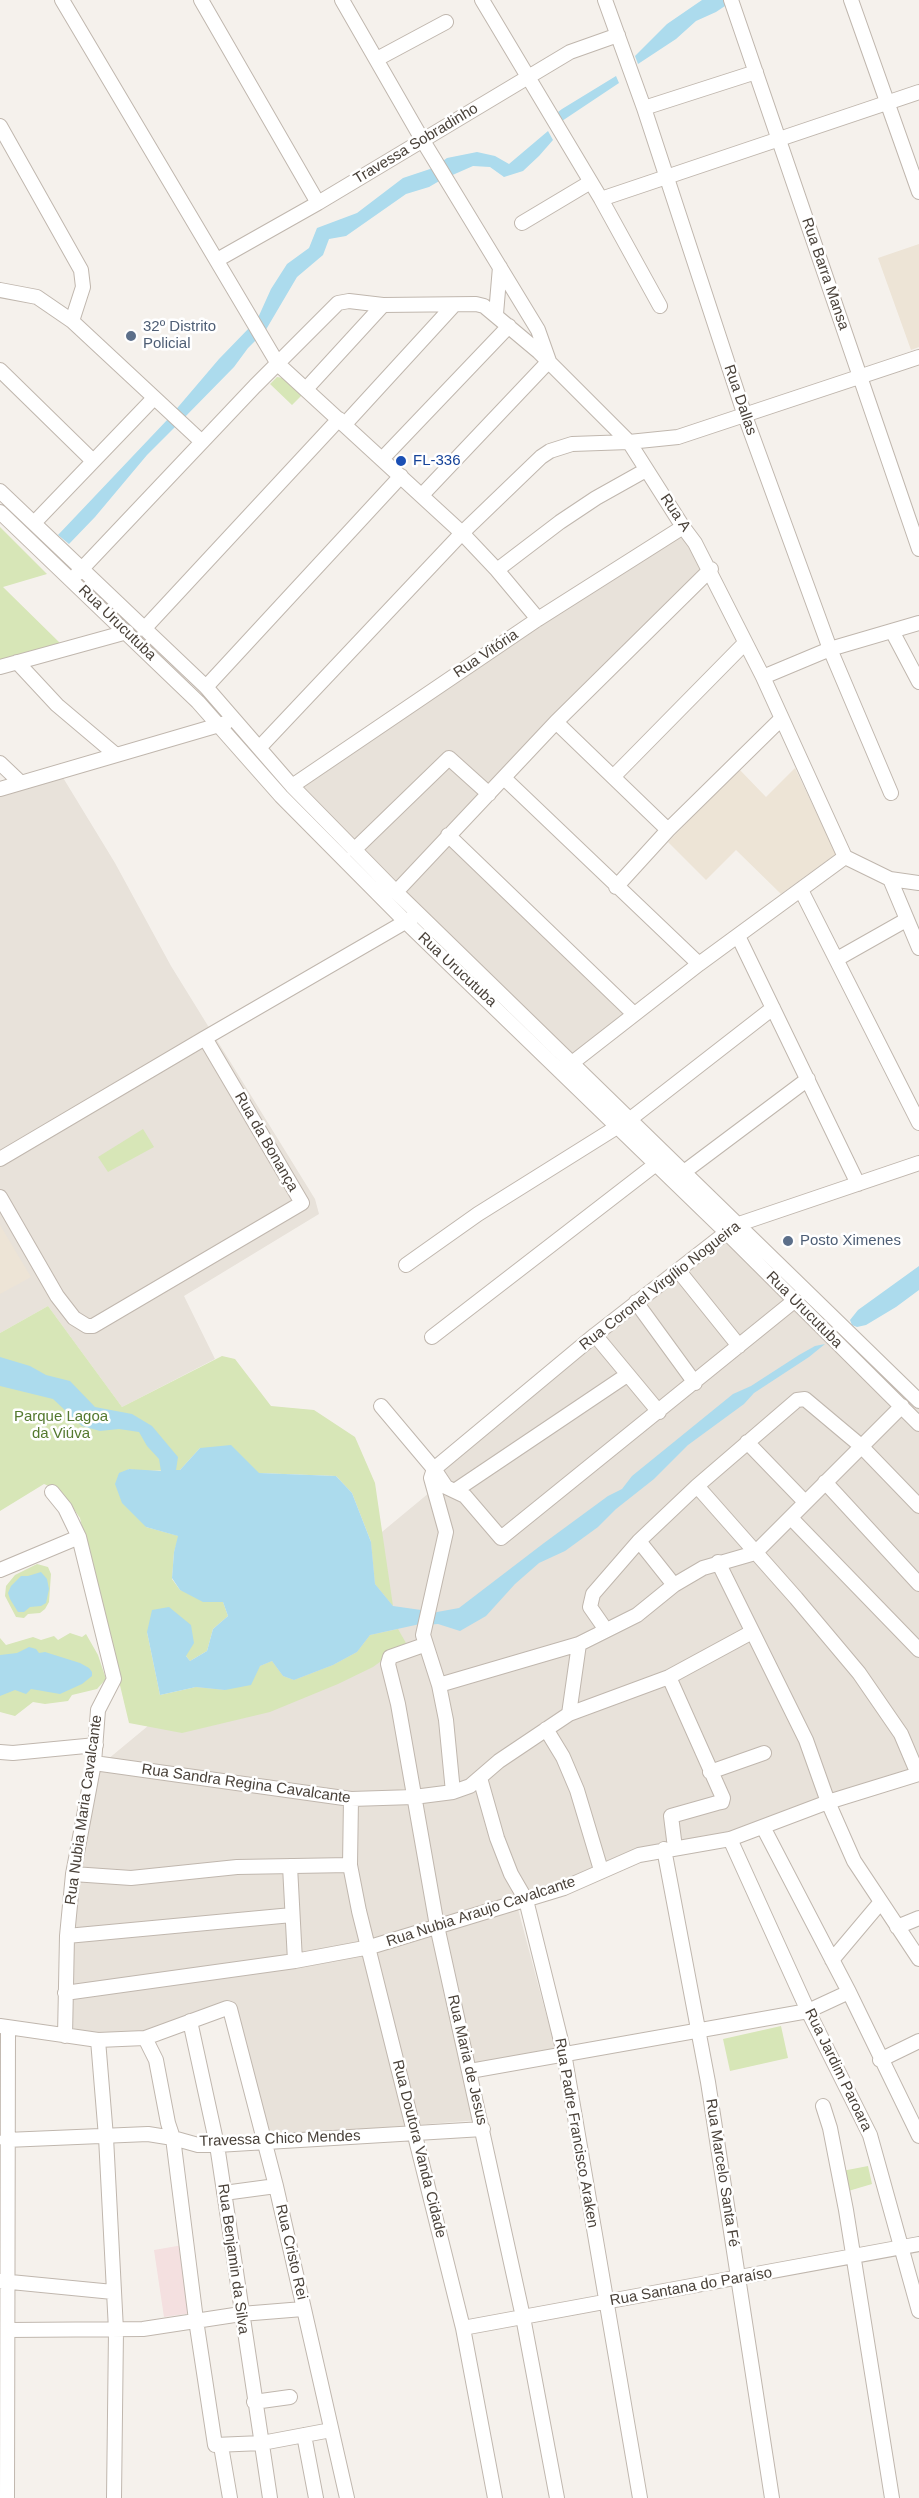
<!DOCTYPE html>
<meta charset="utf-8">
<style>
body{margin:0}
canvas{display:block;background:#f5f1ec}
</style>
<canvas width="919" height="2498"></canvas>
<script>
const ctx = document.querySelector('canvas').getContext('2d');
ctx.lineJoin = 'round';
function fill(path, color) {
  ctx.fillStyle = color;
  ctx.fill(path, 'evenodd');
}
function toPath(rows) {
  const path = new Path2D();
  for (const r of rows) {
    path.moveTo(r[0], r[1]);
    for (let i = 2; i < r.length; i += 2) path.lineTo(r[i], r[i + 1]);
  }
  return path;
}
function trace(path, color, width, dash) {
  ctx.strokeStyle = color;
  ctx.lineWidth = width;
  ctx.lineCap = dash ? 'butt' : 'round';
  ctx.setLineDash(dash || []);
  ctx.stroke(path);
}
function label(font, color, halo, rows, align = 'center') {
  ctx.font = font + ' Arial,sans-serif';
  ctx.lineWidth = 5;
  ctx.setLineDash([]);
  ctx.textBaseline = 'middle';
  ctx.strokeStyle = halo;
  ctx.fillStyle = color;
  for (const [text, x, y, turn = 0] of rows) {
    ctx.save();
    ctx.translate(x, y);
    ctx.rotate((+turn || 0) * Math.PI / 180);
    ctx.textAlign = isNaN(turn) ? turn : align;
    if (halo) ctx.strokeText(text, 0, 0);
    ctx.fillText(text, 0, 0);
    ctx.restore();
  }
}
const residential = toPath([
 [683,528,709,569,447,834,633,1014,572,1062,293,786],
 [62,776,115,863,171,966,315,1199,319,1214,184,1296,215,1359,122,1407,48,1306,0,1333,0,795],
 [740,1224,919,1404,919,1773,787,1809,734,1842,637,1849,569,1885,514,1894,555,2048,469,2065,479,2120,263,2137,231,2004,141,2035,96,2037,72,2032,63,1958,90,1774,441,1483,442,1471,448,1458]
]);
const education = toPath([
 [919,244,919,347,911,350,878,258],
 [795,768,836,854,781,894,736,850,706,880,668,842,739,769,766,797],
 [0,1225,31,1277,0,1294]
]);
const medical = toPath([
 [183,2245,193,2313,164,2317,154,2250]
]);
const green = toPath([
 [277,377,283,378,302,395,292,405,270,384],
 [0,527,47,574,3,587,60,643,0,661],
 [143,1129,154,1147,108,1172,98,1157],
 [48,1306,122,1407,222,1356,235,1359,271,1406,314,1410,355,1437,375,1483,393,1606,375,1584,371,1542,352,1493,336,1476,258,1473,200,1448,180,1470,141,1471,128,1469,146,1527,179,1536,174,1552,172,1579,180,1590,223,1602,228,1616,213,1629,207,1651,190,1661,186,1656,147,1632,160,1695,196,1687,225,1690,260,1666,272,1661,283,1676,294,1680,333,1665,357,1652,370,1635,398,1629,406,1643,373,1667,338,1684,270,1712,182,1733,129,1723,80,1518,61,1491,44,1484,0,1511,0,1333],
 [37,1564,48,1567,51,1574,49,1602,45,1609,40,1613,28,1614,24,1618,16,1617,5,1596,6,1586,15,1575],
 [70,1633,82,1637,86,1634,98,1655,106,1679,97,1689,72,1695,68,1701,45,1704,33,1702,15,1716,0,1712,0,1638,6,1645,33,1637,41,1640,54,1636,58,1640],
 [781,2026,788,2058,730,2071,723,2039],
 [868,2166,872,2184,845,2192,842,2171]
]);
const water = toPath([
 [702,0,726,0,728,4,716,12,696,21,676,39,638,64,635,56,667,24],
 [616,76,619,83,562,121,558,112,562,109],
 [548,131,553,140,539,156,523,171,504,177,490,167,473,166,448,177,440,163,447,158,477,152,495,156,509,164],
 [433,168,441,180,429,187,406,194,346,236,329,239,323,255,297,277,264,333,257,320,271,289,287,264,309,248,317,228,357,213,403,178],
 [251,326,258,338,248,348,234,367,182,420,173,413,219,359],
 [168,419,176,426,147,455,95,517,69,544,58,535],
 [919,1266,919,1290,896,1307,866,1325,857,1327,852,1325,850,1320,858,1310],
 [825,1344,809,1357,754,1393,744,1404,688,1445,654,1479,616,1509,598,1527,565,1551,539,1563,515,1584,486,1616,460,1631,438,1624,425,1625,426,1617,437,1612,459,1608,544,1543,608,1496,622,1489,632,1476,733,1394,751,1386,799,1355,815,1346],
 [0,1357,30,1366,46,1375,70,1381,95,1407,132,1414,152,1426,178,1457,176,1470,180,1470,200,1448,231,1445,259,1473,336,1476,352,1493,371,1542,375,1584,393,1606,421,1610,420,1624,370,1635,357,1652,333,1665,294,1680,283,1676,272,1661,260,1666,251,1685,225,1690,196,1687,160,1695,147,1632,152,1610,169,1607,191,1625,194,1643,186,1656,190,1661,207,1651,213,1629,228,1616,223,1602,203,1602,180,1590,172,1578,174,1552,178,1536,146,1527,122,1503,115,1484,119,1473,129,1469,161,1471,159,1459,147,1446,139,1432,119,1429,100,1431,82,1426,53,1399,0,1386],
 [41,1572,47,1579,49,1589,46,1603,41,1606,30,1607,24,1612,18,1612,10,1599,8,1593,11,1586,21,1576,28,1576],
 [29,1647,36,1649,39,1653,45,1652,80,1663,89,1668,92,1672,92,1676,82,1684,60,1694,31,1689,26,1694,15,1690,0,1696,0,1655,17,1653]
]);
const minor = toPath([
 [62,0,278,364,462,533,497,570,538,619],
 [201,0,318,203],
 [342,0,423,141,538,330,549,361,422,495],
 [482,0,601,199,660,306],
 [605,0,644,108,745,416,830,649,891,793],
 [731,0,919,549],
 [851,0,919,192],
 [377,59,446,22],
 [644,108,756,72],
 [0,126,81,270,83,287,72,321],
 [601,199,919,92],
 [522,223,589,183],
 [217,260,318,203,570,52,618,35],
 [0,290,37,297,72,321,202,442],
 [496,314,500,267],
 [0,370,92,460],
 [306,389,383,305],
 [345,424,454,305],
 [382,459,509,326],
 [0,491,206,687,292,786,396,892,919,1401],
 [0,512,198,702,281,796,405,921,726,1232,919,1424],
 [34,523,154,398],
 [497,570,560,522,596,498,646,470],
 [77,574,255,386,338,303,349,301,383,305,476,304,484,306,539,352,629,442,683,527,695,543,763,677,845,857],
 [144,629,339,419],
 [892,631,919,682],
 [17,662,57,705,115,754],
 [0,667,127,632],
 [763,677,830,649,919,623],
 [206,687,401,476],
 [556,722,668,830],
 [260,747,462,533,541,457,550,451,572,444,629,442,678,437,919,357],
 [0,763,21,783],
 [614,776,745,643],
 [504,778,699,964],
 [292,786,538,619,683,527],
 [0,789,226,723],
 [448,835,634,1014],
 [354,850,449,758,489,794],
 [845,857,890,879,919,883],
 [890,879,919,948],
 [616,887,668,830,781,719],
 [801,890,919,1123],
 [396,892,556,722,711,569],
 [738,936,858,1184],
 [837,959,906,920],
 [572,1063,699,964,845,857],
 [629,1120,773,1008],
 [0,1159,205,1038],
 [684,1172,808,1079],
 [0,1197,57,1296,74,1318,87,1326,93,1326,302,1203,205,1038,412,918],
 [406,1265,478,1214,617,1127],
 [678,1270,739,1346],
 [636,1302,695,1383],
 [595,1335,659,1412],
 [432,1337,656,1164],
 [381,1406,434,1469,446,1487,465,1496,501,1538,794,1301],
 [747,1442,805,1502],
 [434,1469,595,1335,736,1225,919,1163],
 [434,1469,431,1478,446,1532,423,1635,439,1685,446,1720,453,1792],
 [825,1482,919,1584],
 [697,1486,796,1598,859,1673,901,1734,918,1774],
 [456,1490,627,1375],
 [52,1492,65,1508,79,1537,114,1679,98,1710,94,1763,73,1874,67,1936,65,2036],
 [791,1518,919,1650],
 [639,1541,674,1585],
 [718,1562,806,1740,828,1802,854,1861,919,1959],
 [0,1570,79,1537],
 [606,1630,590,1607,593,1594,639,1541,697,1486,797,1400,805,1399,861,1446,919,1506],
 [424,1645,390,1657,388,1664,398,1704,437,1926,523,2317,557,2498],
 [669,1677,723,1798,722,1802,717,1803,671,1816,675,1848],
 [439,1685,579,1644,637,1615,674,1585,703,1568,755,1553,902,1406],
 [569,1714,579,1644],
 [546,1729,563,1757,577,1790,601,1870],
 [0,1752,13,1753,96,1745],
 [94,1763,351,1799,414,1797,453,1792,470,1786,499,1761,569,1714,669,1677,752,1632],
 [710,1772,764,1753],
 [480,1778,497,1838,511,1874,526,1900,564,2053,640,2498],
 [351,1799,350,1865,359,1911,463,2328,495,2498],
 [763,1827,849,1992,919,2136],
 [730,1839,808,2011,870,2135,919,2311],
 [664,1849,708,2082,772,2498],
 [290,1866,295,1961],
 [73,1874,131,1878,237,1867,350,1865],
 [897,1927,919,1918],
 [67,1936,292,1915],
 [832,1960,880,1903],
 [65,1993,295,1961,370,1947,564,1888,639,1855,730,1839,828,1802,919,1774],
 [190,2021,217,2145,270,2498],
 [0,2026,98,2040,145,2038,227,2008,230,2009,276,2186,347,2498],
 [145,2038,156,2060,168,2123,173,2138,196,2320,215,2445,262,2443,331,2430],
 [98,2040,106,2137,116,2330,114,2498],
 [880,2060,919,2041],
 [470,2071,808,2011,849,1992],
 [823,2106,830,2128,846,2210,892,2498],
 [6,2140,148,2134,173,2138,198,2145,217,2145,483,2129],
 [224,2193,276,2186],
 [0,2281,113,2292],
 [463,2328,919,2244],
 [8,2330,143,2329,241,2314,303,2309],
 [254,2402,290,2397],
 [304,2435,316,2498],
 [221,2446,230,2498],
 [7,2498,8,2028]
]);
const markers = [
 [131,336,6,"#5c6f8a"],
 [401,461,6,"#1a4fb4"],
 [788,1241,6,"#5c6f8a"]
];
const streetNames = [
 ["Travessa Sobradinho",416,144,-31],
 ["Rua Barra Mansa",825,274,71],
 ["Rua Dallas",740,400,71],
 ["Rua A",675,513,56],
 ["Rua Urucutuba",117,623,44],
 ["Rua Vitória",486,654,-34],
 ["Rua Urucutuba",457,970,43],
 ["Rua da Bonança",266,1142,60],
 ["Rua Coronel Virgílio Nogueira",660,1286,-38],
 ["Rua Urucutuba",804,1310,45],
 ["Rua Sandra Regina Cavalcante",246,1784,8],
 ["Rua Nubia Maria Cavalcante",84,1810,-82],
 ["Rua Nubia Araujo Cavalcante",481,1912,-18],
 ["Rua Maria de Jesus",467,2060,77],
 ["Rua Jardim Paroara",838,2070,64],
 ["Rua Padre Francisco Araken",576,2133,80],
 ["Travessa Chico Mendes",280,2139,-2],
 ["Rua Doutora Vanda Cidade",419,2149,76],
 ["Rua Marcelo Santa Fé",722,2173,81],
 ["Rua Cristo Rei",291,2252,77],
 ["Rua Benjamin da Silva",233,2259,82],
 ["Rua Santana do Paraíso",691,2287,-10]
];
const serviceNames = [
 ["32º Distrito",143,327],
 ["Policial",143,344],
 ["Posto Ximenes",800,1241]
];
const transitNames = [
 ["FL-336",413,461]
];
const parkNames = [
 ["Parque Lagoa",61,1417],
 ["da Viúva",61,1434]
];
fill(residential, '#e8e2da');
fill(education, '#ede4d6');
fill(medical, '#f4e0e0');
fill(green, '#d7e6b7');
fill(water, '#acdbed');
trace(minor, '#c0b7ae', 16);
trace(minor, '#fff', 14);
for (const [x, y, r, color] of markers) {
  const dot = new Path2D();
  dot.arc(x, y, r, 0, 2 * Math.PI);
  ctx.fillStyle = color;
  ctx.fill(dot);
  trace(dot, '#fff', 2);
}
label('15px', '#494139', '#fff', streetNames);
label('15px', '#4e5e75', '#fff', serviceNames, 'left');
label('15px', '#164399', '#fff', transitNames, 'left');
label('15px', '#54792f', '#fff', parkNames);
</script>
